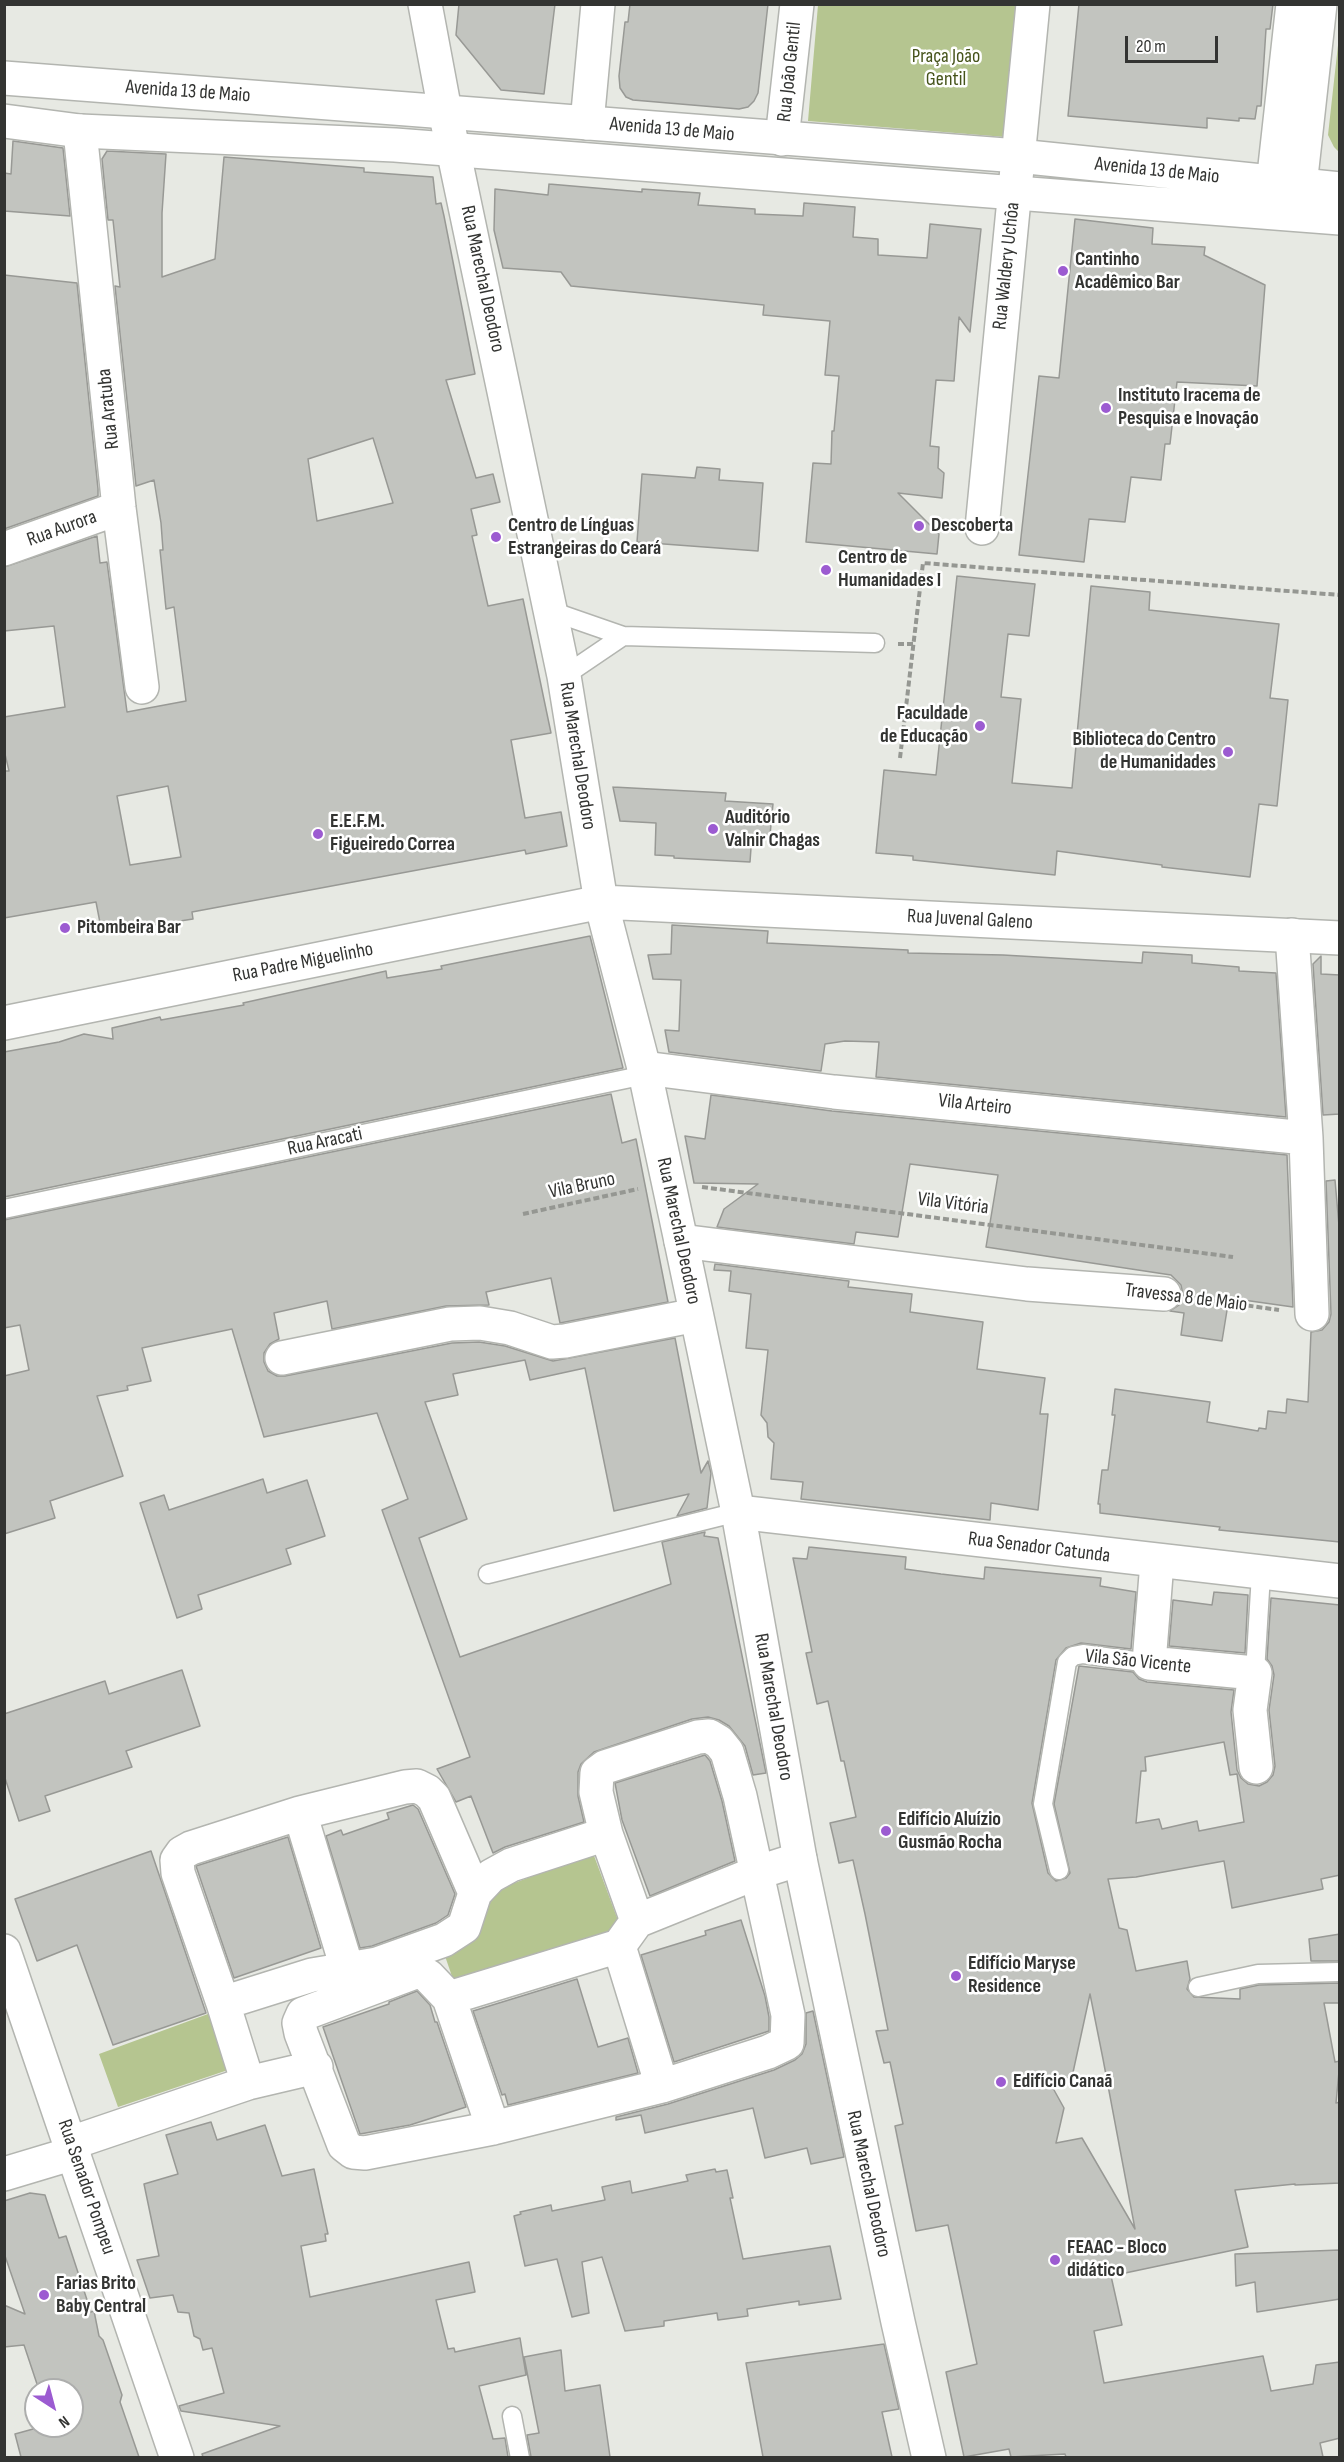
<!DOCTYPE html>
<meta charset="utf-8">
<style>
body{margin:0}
#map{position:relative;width:1344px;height:2462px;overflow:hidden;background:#e7e9e3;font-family:"Sofia Sans Condensed",sans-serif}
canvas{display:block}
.frame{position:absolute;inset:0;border:6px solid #333432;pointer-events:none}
.north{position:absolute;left:24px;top:2378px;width:60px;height:60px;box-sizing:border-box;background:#fff;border:2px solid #adaead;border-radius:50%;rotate:144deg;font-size:16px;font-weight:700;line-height:24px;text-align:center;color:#333432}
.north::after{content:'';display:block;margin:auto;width:21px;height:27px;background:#9c5bd1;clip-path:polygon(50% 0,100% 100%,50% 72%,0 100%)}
.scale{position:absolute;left:1125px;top:36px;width:93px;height:27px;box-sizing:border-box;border:3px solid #333432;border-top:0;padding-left:8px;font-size:18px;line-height:21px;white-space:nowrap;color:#333432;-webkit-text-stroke:4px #fff;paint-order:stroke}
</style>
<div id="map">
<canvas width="1344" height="2462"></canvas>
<div class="frame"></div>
<div class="north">N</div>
<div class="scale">20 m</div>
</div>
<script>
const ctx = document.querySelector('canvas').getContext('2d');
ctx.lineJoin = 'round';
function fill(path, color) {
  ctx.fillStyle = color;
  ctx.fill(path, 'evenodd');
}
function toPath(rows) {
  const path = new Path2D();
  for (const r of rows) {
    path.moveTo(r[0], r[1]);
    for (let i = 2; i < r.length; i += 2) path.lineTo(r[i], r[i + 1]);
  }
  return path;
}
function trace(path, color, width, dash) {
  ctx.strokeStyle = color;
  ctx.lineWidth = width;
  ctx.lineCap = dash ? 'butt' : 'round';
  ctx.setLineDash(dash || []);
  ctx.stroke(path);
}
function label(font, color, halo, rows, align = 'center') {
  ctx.font = font + ' "Sofia Sans Condensed",sans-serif';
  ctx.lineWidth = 5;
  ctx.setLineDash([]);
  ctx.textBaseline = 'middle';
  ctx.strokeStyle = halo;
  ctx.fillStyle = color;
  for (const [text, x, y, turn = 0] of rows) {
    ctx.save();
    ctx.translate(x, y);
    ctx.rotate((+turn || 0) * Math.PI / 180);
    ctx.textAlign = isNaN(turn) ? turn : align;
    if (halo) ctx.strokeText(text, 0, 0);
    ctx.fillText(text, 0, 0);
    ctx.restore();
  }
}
const green = toPath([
 [818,5,1017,5,1005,137,808,121],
 [1339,36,1340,152,1339,152,1334,147,1328,135],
 [593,1853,622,1931,456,1988,445,1956,488,1893],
 [208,2014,228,2070,118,2107,99,2054]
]);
const building = toPath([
 [459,4,555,4,544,94,501,90,456,35,459,4],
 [630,4,768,4,758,93,754,101,748,107,739,109,633,100,626,97,620,88,619,76,625,22,628,22,630,4],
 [1079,4,1273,4,1270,29,1266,29,1261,106,1257,106,1255,119,1239,118,1239,121,1207,118,1207,128,1068,116,1079,4],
 [13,141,63,148,70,216,4,211,4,173,11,174,13,141],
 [107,151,166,154,162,213,162,277,215,259,224,157,364,168,364,172,433,177,436,204,441,203,444,216,475,374,446,380,476,478,493,474,500,502,471,509,477,535,472,536,488,606,523,599,551,733,511,740,525,818,561,812,567,846,526,854,525,850,192,912,193,919,102,933,96,902,4,918,4,771,9,771,4,750,4,717,65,707,54,626,4,631,4,567,97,536,100,563,107,562,127,712,186,701,174,607,166,609,160,550,163,550,161,523,154,480,136,486,115,286,120,287,113,220,108,220,102,159,107,151],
 [373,438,393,503,317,521,308,459,373,438],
 [168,786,181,857,130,865,117,796,168,786],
 [549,184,642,192,642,189,700,193,698,205,755,209,755,214,803,216,804,203,855,207,853,237,878,239,878,255,927,258,930,224,981,229,970,332,959,317,954,381,936,380,930,446,939,447,938,468,944,473,942,498,898,493,939,534,937,554,806,542,813,463,831,464,832,431,834,431,839,376,825,375,830,321,763,315,764,305,571,286,561,272,503,268,494,230,495,189,548,195,549,184],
 [1075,219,1153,228,1152,244,1205,247,1204,255,1265,285,1257,386,1177,382,1170,444,1165,444,1161,480,1131,477,1125,522,1089,519,1084,562,1019,555,1039,376,1059,378,1075,219],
 [4,275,77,283,98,489,98,496,4,529,4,275],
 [697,467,720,469,719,480,763,483,758,551,637,542,642,474,695,478,697,467],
 [957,576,1035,584,1029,636,1008,634,1001,697,1021,699,1012,783,1072,788,1091,586,1150,592,1149,610,1279,624,1270,698,1288,700,1277,806,1259,804,1250,877,1162,867,1162,865,1057,851,1055,875,913,860,913,856,876,853,884,770,936,775,957,576],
 [613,787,726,793,725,801,773,804,770,835,752,834,750,862,674,858,674,856,655,855,656,823,620,821,613,787],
 [672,925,768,931,767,943,908,950,908,953,1003,955,1142,963,1143,952,1192,955,1192,963,1239,967,1239,971,1276,973,1286,1117,876,1077,879,1042,845,1041,825,1044,821,1071,669,1052,665,1030,679,1031,681,980,653,979,648,955,671,954,672,925],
 [590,936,623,1068,4,1197,4,1052,59,1042,84,1034,113,1039,112,1028,134,1023,160,1017,161,1020,244,1005,243,1003,386,971,387,978,442,969,441,966,590,936],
 [1321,956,1321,974,1340,975,1340,1114,1323,1115,1313,964,1321,956],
 [611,1094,622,1143,636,1139,668,1302,560,1323,551,1278,486,1292,489,1305,446,1306,332,1329,327,1301,274,1313,279,1339,270,1344,264,1353,264,1362,268,1371,277,1376,285,1376,452,1343,479,1342,505,1346,553,1361,675,1338,701,1473,708,1461,711,1473,707,1508,677,1516,689,1494,614,1511,585,1368,530,1380,525,1360,453,1374,458,1395,425,1402,467,1519,419,1538,460,1657,671,1584,662,1542,705,1532,704,1536,718,1538,766,1773,753,1775,745,1746,729,1726,719,1720,708,1717,692,1719,594,1752,581,1764,578,1772,578,1796,584,1822,505,1847,493,1853,471,1796,456,1802,437,1769,470,1757,382,1510,408,1499,377,1413,264,1437,232,1329,142,1348,151,1381,127,1386,128,1390,97,1396,123,1476,50,1501,55,1518,4,1534,4,1376,29,1370,20,1325,4,1328,4,1220,611,1094],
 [711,1095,832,1111,1287,1155,1293,1307,1229,1298,1222,1341,1181,1335,1184,1313,1170,1311,1179,1305,1183,1295,1181,1285,1171,1275,986,1247,998,1175,910,1164,898,1237,856,1232,854,1244,717,1227,724,1209,758,1184,694,1183,685,1136,705,1139,711,1095],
 [1335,1180,1340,1237,1340,1542,1219,1530,1220,1527,1100,1513,1100,1504,1098,1504,1102,1470,1108,1470,1115,1415,1112,1415,1115,1389,1210,1402,1207,1422,1258,1431,1259,1428,1266,1429,1268,1411,1286,1413,1287,1399,1308,1402,1311,1332,1322,1330,1329,1322,1331,1314,1326,1181,1335,1180],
 [715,1264,849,1281,848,1287,912,1294,910,1312,983,1322,977,1369,1045,1378,1040,1414,1048,1414,1038,1510,991,1503,990,1520,801,1499,803,1482,771,1479,774,1443,768,1437,767,1423,761,1415,768,1350,746,1348,751,1294,729,1291,731,1271,714,1270,715,1264],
 [263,1479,267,1493,307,1480,325,1536,286,1549,291,1564,198,1595,202,1609,177,1618,140,1503,164,1495,169,1510,263,1479],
 [809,1547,906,1557,905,1569,941,1574,984,1579,985,1567,1101,1578,1100,1586,1136,1592,1131,1649,1081,1643,1066,1648,1056,1660,1032,1803,1048,1873,1056,1881,1066,1878,1070,1873,1054,1804,1079,1666,1133,1672,1139,1679,1147,1682,1234,1690,1231,1712,1237,1770,1241,1778,1248,1784,1259,1786,1267,1782,1273,1775,1275,1766,1269,1710,1274,1675,1272,1666,1267,1659,1271,1598,1340,1605,1340,1875,1321,1879,1323,1889,1232,1908,1224,1861,1136,1877,1108,1879,1119,1928,1127,1930,1136,1971,1187,1961,1190,1979,1187,1989,1194,1997,1240,1999,1240,1989,1259,1985,1340,1983,1340,2003,1324,2003,1335,2062,1340,2061,1336,2103,1340,2102,1340,2183,1295,2185,1295,2184,1235,2190,1248,2247,1111,2276,1122,2325,1094,2331,1104,2383,1263,2356,1271,2391,1313,2384,1316,2365,1340,2362,1340,2438,1320,2443,1323,2457,1066,2457,1065,2454,1011,2457,1009,2449,964,2457,946,2372,977,2364,948,2225,916,2231,895,2126,903,2124,890,2062,884,2063,876,2031,888,2030,865,1914,853,1860,839,1863,834,1840,830,1823,856,1817,844,1761,841,1761,828,1701,817,1704,806,1653,812,1652,793,1558,807,1559,809,1547],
 [1224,1742,1230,1775,1237,1774,1244,1822,1199,1831,1197,1821,1162,1829,1159,1819,1136,1823,1141,1771,1146,1771,1145,1757,1224,1742],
 [1090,1994,1103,2059,1135,2229,1082,2138,1056,2143,1064,2108,1049,2081,1072,2077,1090,1994],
 [1214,1592,1248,1595,1245,1653,1169,1646,1173,1600,1212,1605,1214,1592],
 [182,1670,200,1726,126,1751,132,1767,45,1796,50,1811,19,1821,4,1775,4,1714,105,1681,109,1694,182,1670],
 [705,1755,710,1761,722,1801,735,1861,650,1896,622,1820,615,1783,705,1755],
 [413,1805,418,1809,455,1894,448,1915,436,1923,372,1946,360,1948,326,1836,341,1830,343,1835,389,1819,387,1813,413,1805],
 [288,1837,321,1948,234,1978,196,1866,288,1837],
 [151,1851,206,2013,113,2045,77,1945,37,1961,15,1899,151,1851],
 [741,1920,765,1996,769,2017,769,2031,674,2062,641,1955,706,1935,705,1931,741,1920],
 [1340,1934,1340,1961,1311,1961,1309,1939,1340,1934],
 [577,1979,598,2047,628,2038,638,2073,508,2105,505,2094,502,2095,473,2011,577,1979],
 [417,1991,430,2005,435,2022,437,2022,466,2107,410,2125,360,2134,323,2027,389,2004,389,2002,417,1991],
 [813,2011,844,2157,811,2164,807,2148,765,2158,753,2108,645,2133,641,2115,616,2120,616,2117,668,2104,774,2070,795,2060,802,2054,806,2044,806,2013,813,2011],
 [211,2122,217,2140,265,2125,282,2176,314,2169,328,2234,325,2234,326,2241,301,2246,310,2297,469,2262,475,2292,436,2300,448,2349,454,2348,455,2352,520,2338,526,2375,479,2386,493,2439,505,2438,508,2457,203,2457,202,2454,280,2426,181,2411,179,2406,224,2393,212,2348,203,2350,200,2339,194,2336,189,2313,178,2312,173,2295,150,2298,137,2260,159,2256,144,2184,178,2174,166,2135,211,2122],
 [715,2169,716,2172,727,2170,733,2198,730,2198,743,2259,830,2246,841,2299,799,2305,799,2301,747,2309,748,2316,718,2320,717,2313,664,2321,664,2326,625,2331,602,2257,582,2262,589,2313,572,2317,557,2259,525,2266,514,2216,521,2214,520,2212,551,2205,552,2211,605,2200,602,2187,630,2181,632,2193,688,2181,686,2175,715,2169],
 [30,2193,45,2195,59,2238,66,2236,91,2312,94,2311,99,2336,103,2340,122,2395,120,2402,139,2457,21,2457,15,2434,44,2426,72,2426,72,2390,39,2390,24,2345,4,2347,4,2305,25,2314,4,2253,4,2201,30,2193],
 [1340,2250,1340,2299,1257,2312,1255,2282,1236,2286,1235,2254,1340,2250],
 [884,2344,899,2409,882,2412,892,2457,763,2457,746,2363,884,2344],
 [561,2350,565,2391,600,2385,610,2457,531,2457,527,2435,539,2433,524,2357,561,2350]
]);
const path = toPath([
 [898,644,913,644],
 [900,758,923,563,1340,595],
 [702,1187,1233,1257],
 [523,1214,638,1189],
 [1194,1298,1279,1310]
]);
const lane = toPath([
 [551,611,623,636,564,676],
 [623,636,875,643],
 [4,1209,645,1075],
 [488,1574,738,1512],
 [1255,1673,1261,1574],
 [1059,1870,1043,1804,1067,1662,1073,1656,1083,1654,1149,1663],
 [1198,1987,1258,1974,1340,1972],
 [512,2416,520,2458]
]);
const street = toPath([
 [587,123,598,4],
 [80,131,119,508,142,687],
 [782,139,797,4],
 [1273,184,1293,4],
 [1300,186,1320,4],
 [982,528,1033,4],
 [4,549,119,508],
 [1292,935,1306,1138,1312,1314],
 [644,1068,834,1092,1306,1138],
 [681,1241,1027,1284,1164,1294],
 [282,1358,450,1324,480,1323,510,1328,552,1342,565,1341,696,1315],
 [738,1512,1340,1581],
 [1157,1562,1149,1663,1255,1673,1250,1710,1256,1767],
 [606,1834,596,1792,597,1773,605,1767,698,1737,709,1736,719,1742,727,1752,740,1796,788,2015,787,2043,768,2052,662,2086,493,2128,365,2153,353,2152,344,2145,301,2033,299,2023,303,2014,418,1971,428,1976,449,1998,619,1946,637,1921],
 [619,1946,662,2086],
 [347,1968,300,1813,405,1787,417,1786,427,1791,434,1798,475,1893],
 [449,1998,493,2128],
 [223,2003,178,1873,177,1860,182,1853,191,1848,300,1813],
 [248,2083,316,2067],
 [71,2143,248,2083,223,2003,312,1975,377,1964,444,1940,464,1927,475,1893,491,1876,511,1865,606,1834,637,1921,756,1873,800,1859],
 [4,2174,74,2153]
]);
const secondary = toPath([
 [425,4,445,111,564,676,601,902,644,1068,681,1241,738,1512,800,1859,898,2322,929,2458],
 [4,1023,601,902,1340,938],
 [4,1951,177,2458]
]);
const primary = toPath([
 [4,78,1018,156,1340,189],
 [4,121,80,131,395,145,1340,218]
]);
const markers = [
 [1063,271,6,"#9c5bd1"],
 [1106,408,6,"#9c5bd1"],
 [919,526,6,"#9c5bd1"],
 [496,537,6,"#9c5bd1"],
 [826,570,6,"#9c5bd1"],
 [980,726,6,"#9c5bd1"],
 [1228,752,6,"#9c5bd1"],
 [713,829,6,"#9c5bd1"],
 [318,834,6,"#9c5bd1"],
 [65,928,6,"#9c5bd1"],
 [886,1831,6,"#9c5bd1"],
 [956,1976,6,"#9c5bd1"],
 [1001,2082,6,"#9c5bd1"],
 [1055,2260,6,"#9c5bd1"],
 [44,2295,6,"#9c5bd1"]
];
const parkNames = [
 ["Praça João",946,57],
 ["Gentil",946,80]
];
const streetNames = [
 ["Rua João Gentil",790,72,-84],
 ["Avenida 13 de Maio",188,92,4],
 ["Avenida 13 de Maio",672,130,5],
 ["Avenida 13 de Maio",1157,171,6],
 ["Rua Waldery Uchôa",1007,266,-84],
 ["Rua Marechal Deodoro",482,279,78],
 ["Rua Aratuba",109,409,-96],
 ["Rua Aurora",62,529,-20],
 ["Rua Marechal Deodoro",577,756,81],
 ["Rua Juvenal Galeno",970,920,3],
 ["Rua Padre Miguelinho",303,963,-11],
 ["Vila Arteiro",975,1105,6],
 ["Rua Aracati",325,1142,-12],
 ["Vila Bruno",582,1186,-12],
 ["Vila Vitória",953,1204,7],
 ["Rua Marechal Deodoro",678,1231,78],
 ["Travessa 8 de Maio",1186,1298,7],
 ["Rua Senador Catunda",1039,1548,7],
 ["Vila São Vicente",1138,1662,6],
 ["Rua Marechal Deodoro",773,1707,80],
 ["Rua Marechal Deodoro",868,2184,78],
 ["Rua Senador Pompeu",86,2187,71]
];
const poiNames = [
 ["Cantinho",1075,260],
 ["Acadêmico Bar",1075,283],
 ["Instituto Iracema de",1118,396],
 ["Pesquisa e Inovação",1118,419],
 ["Centro de Línguas",508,526],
 ["Estrangeiras do Ceará",508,549],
 ["Descoberta",931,526],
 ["Centro de",838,558],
 ["Humanidades I",838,581],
 ["Faculdade",968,714,"right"],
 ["de Educação",968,737,"right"],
 ["Biblioteca do Centro",1216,740,"right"],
 ["de Humanidades",1216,763,"right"],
 ["Auditório",725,818],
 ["Valnir Chagas",725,841],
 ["E.E.F.M.",330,822],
 ["Figueiredo Correa",330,845],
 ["Pitombeira Bar",77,928],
 ["Edifício Aluízio",898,1820],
 ["Gusmão Rocha",898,1843],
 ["Edifício Maryse",968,1964],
 ["Residence",968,1987],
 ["Edifício Canaã",1013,2082],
 ["FEAAC - Bloco",1067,2248],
 ["didático",1067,2271],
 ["Farias Brito",56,2284],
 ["Baby Central",56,2307]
];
fill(green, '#b5c590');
fill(building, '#c2c4bf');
trace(building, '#989995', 1.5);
trace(lane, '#b3b5b0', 21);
trace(street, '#b3b5b0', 36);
trace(secondary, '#b3b5b0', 36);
trace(primary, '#b3b5b0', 36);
trace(path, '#959792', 4, [6, 3]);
trace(lane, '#fff', 18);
trace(street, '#fff', 33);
trace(secondary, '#fff', 33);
trace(primary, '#fff', 33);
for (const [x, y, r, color] of markers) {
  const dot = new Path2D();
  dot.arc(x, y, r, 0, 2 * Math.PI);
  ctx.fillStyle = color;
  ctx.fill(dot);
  trace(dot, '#fff', 2);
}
label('20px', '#45531a', '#fff', parkNames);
label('20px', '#333432', '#fff', streetNames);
label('bold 20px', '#333432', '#fff', poiNames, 'left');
</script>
